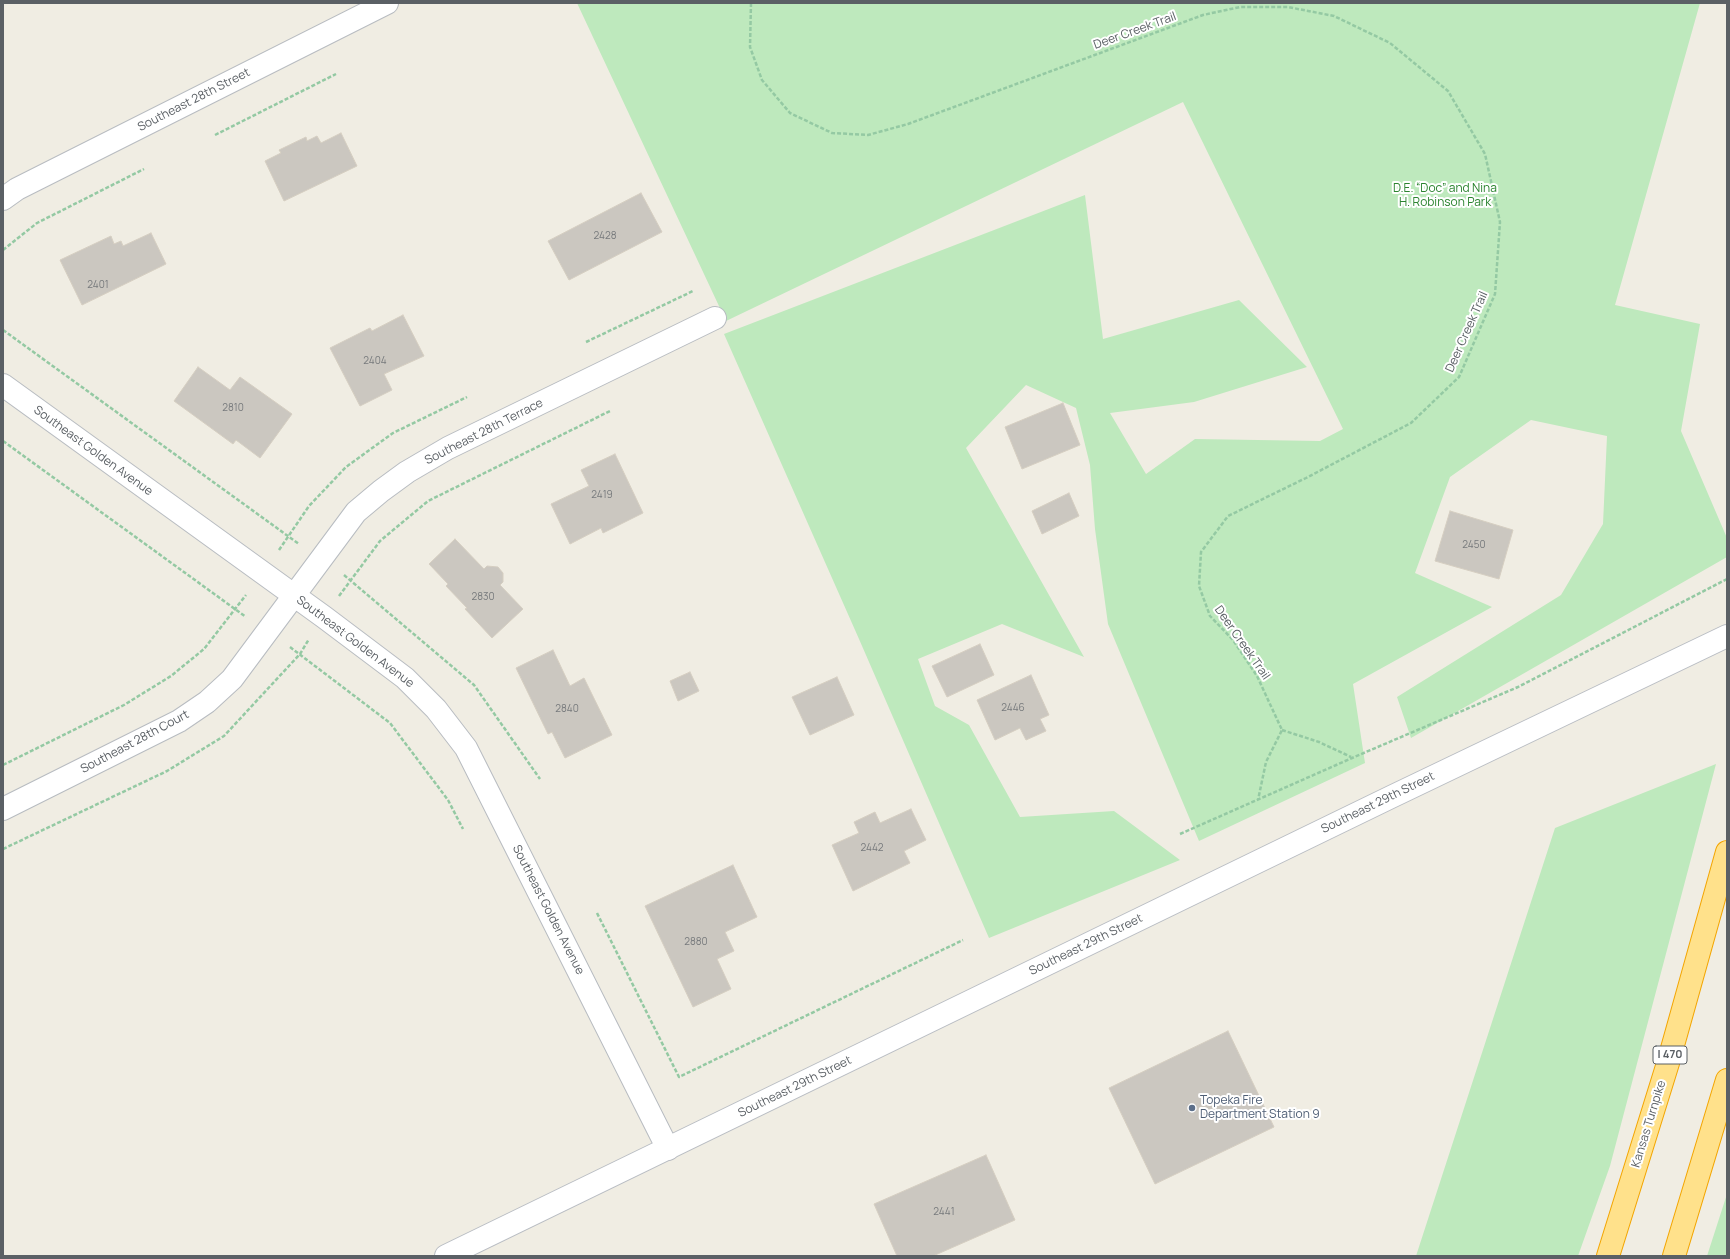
<!DOCTYPE html>
<meta charset="utf-8">
<style>
body{margin:0}
#map{position:relative;width:1730px;height:1259px;overflow:hidden;background:#f0ede3;font-family:Manrope,sans-serif}
canvas{display:block}
.frame{position:absolute;inset:0;border:4px solid #5b6065;pointer-events:none}
</style>
<div id="map">
<canvas width="1730" height="1259"></canvas>
<div class="frame"></div>
</div>
<script>
const ctx = document.querySelector('canvas').getContext('2d');
ctx.lineJoin = 'round';
function fill(path, color) {
  ctx.fillStyle = color;
  ctx.fill(path, 'evenodd');
}
function toPath(rows) {
  const path = new Path2D();
  for (const r of rows) {
    path.moveTo(r[0], r[1]);
    for (let i = 2; i < r.length; i += 2) path.lineTo(r[i], r[i + 1]);
  }
  return path;
}
function trace(path, color, width, dash) {
  ctx.strokeStyle = color;
  ctx.lineWidth = width;
  ctx.lineCap = dash ? 'butt' : 'round';
  ctx.setLineDash(dash || []);
  ctx.stroke(path);
}
function label(font, color, halo, rows, align = 'center') {
  ctx.font = font + ' Manrope,sans-serif';
  ctx.lineWidth = 4;
  ctx.setLineDash([]);
  ctx.textBaseline = 'middle';
  ctx.strokeStyle = halo;
  ctx.fillStyle = color;
  for (const [text, x, y, turn = 0] of rows) {
    ctx.save();
    ctx.translate(x, y);
    ctx.rotate((+turn || 0) * Math.PI / 180);
    ctx.textAlign = isNaN(turn) ? turn : align;
    if (halo) ctx.strokeText(text, 0, 0);
    ctx.fillText(text, 0, 0);
    ctx.restore();
  }
}
const green = toPath([
 [577,3,1700,3,1615,305,1700,324,1681,431,1727,538,1727,557,1411,738,1397,697,1561,595,1603,524,1607,436,1531,420,1450,477,1415,573,1492,607,1353,684,1365,763,1199,841,1108,624,1095,529,1090,465,1076,408,1026,385,966,448,1084,657,1002,624,918,659,935,706,969,725,1020,817,1114,811,1180,860,989,938,859,639,724,334,1085,195,1103,339,1239,300,1307,367,1194,402,1110,413,1146,474,1195,439,1320,441,1343,429,1183,102,726,321],
 [1716,764,1610,1166,1578,1256,1416,1256,1555,828],
 [1727,1194,1727,1256,1707,1256]
]);
const building = toPath([
 [341,133,357,166,284,201,265,161,281,153,279,150,306,137,307,141,317,136,321,143,341,133],
 [641,193,662,232,569,280,548,241,641,193],
 [151,233,166,264,82,305,60,260,111,236,114,244,121,241,123,246,151,233],
 [403,315,424,356,384,374,392,390,360,406,330,348,370,328,372,331,403,315],
 [198,367,230,390,240,377,292,414,260,458,236,440,233,444,174,401,198,367],
 [1063,403,1080,445,1022,469,1005,427,1063,403],
 [615,454,643,513,603,533,601,528,570,544,551,504,589,486,581,470,615,454],
 [1069,493,1079,516,1042,534,1032,511,1069,493],
 [1450,511,1513,530,1499,579,1435,561,1450,511],
 [455,539,484,569,487,566,498,567,503,573,503,582,500,585,523,609,492,638,465,609,467,608,446,586,448,584,429,564,455,539],
 [980,644,994,675,947,697,932,666,980,644],
 [553,650,570,686,584,678,612,735,565,758,552,732,548,734,516,668,553,650],
 [690,672,699,691,678,701,670,681,690,672],
 [1031,675,1049,715,1040,719,1046,731,1026,740,1020,728,995,740,977,700,1031,675],
 [837,677,854,715,810,735,792,697,837,677],
 [911,809,926,840,904,851,910,863,853,891,832,845,859,833,854,822,875,812,880,823,911,809],
 [733,865,757,917,725,932,734,951,717,959,731,989,693,1007,645,906,733,865],
 [1228,1031,1274,1127,1155,1184,1109,1088,1228,1031],
 [986,1155,1015,1220,933,1256,897,1256,874,1204,986,1155]
]);
const path = toPath([
 [751,3,750,47,762,80,790,113,832,133,868,135,908,124,1203,15,1240,7,1288,7,1334,16,1390,43,1448,91,1485,154,1500,222,1495,294,1459,377,1411,423,1306,478,1228,516,1201,552,1199,586,1210,616,1233,640,1257,676,1282,730,1266,762,1258,800],
 [215,135,336,74],
 [3,250,37,223,144,169],
 [3,330,299,544],
 [586,342,693,291],
 [3,441,246,617],
 [279,550,309,506,346,467,393,433,467,397],
 [344,575,474,685,540,779],
 [339,596,380,541,428,501,610,411],
 [290,647,390,723,448,800,463,829],
 [1282,730,1319,742,1351,757],
 [3,765,124,705,171,676,204,649,246,595],
 [1180,834,1352,758,1518,687,1727,579],
 [3,849,167,771,224,736,300,654,309,639],
 [597,913,679,1077,963,940]
]);
const street = toPath([
 [3,199,17,189,387,3],
 [3,385,324,617,405,678,436,709,466,748,668,1149],
 [3,809,179,721,207,702,232,679,356,512,381,491,407,472,448,448,715,318]
]);
const secondary = toPath([
 [446,1256,1391,797,1727,636]
]);
const highway = toPath([
 [1608,1256,1668,1063,1727,852],
 [1674,1256,1727,1080]
]);
const markers = [
 [1192,1108,4,"#5c6f8a"]
];
const numberNames = [
 ["2428",605,236],
 ["2401",98,285],
 ["2404",375,361],
 ["2810",233,408],
 ["2419",602,495],
 ["2450",1474,545],
 ["2830",483,597],
 ["2446",1013,708],
 ["2840",567,709],
 ["2442",872,848],
 ["2880",696,942],
 ["2441",944,1212]
];
const shields = [
 [1670,1055,34]
];
const shieldNames = [
 ["I 470",1670,1055]
];
const streetNames = [
 ["Deer Creek Trail",1135,31,-20],
 ["Southeast 28th Street",194,100,-27],
 ["Deer Creek Trail",1467,332,-66],
 ["Southeast 28th Terrace",484,432,-27],
 ["Southeast Golden Avenue",93,451,36],
 ["Southeast Golden Avenue",355,642,37],
 ["Deer Creek Trail",1242,643,55],
 ["Southeast 28th Court",135,742,-28],
 ["Southeast 29th Street",1378,803,-26],
 ["Southeast Golden Avenue",548,910,63],
 ["Southeast 29th Street",1086,945,-26],
 ["Southeast 29th Street",795,1087,-26],
 ["Kansas Turnpike",1649,1124,-73]
];
const parkNames = [
 ["D.E. “Doc” and Nina",1445,189],
 ["H. Robinson Park",1445,203]
];
const serviceNames = [
 ["Topeka Fire",1200,1101],
 ["Department Station 9",1200,1115]
];
fill(green, '#bee9bd');
fill(building, '#cbc7c0');
trace(building, '#d5cec1', 1);
trace(street, '#b8bcc1', 24);
trace(secondary, '#b9bdc3', 24);
trace(highway, '#f3a500', 24);
trace(path, '#94c9a3', 2.5, [4, 2]);
trace(street, '#fff', 22);
trace(secondary, '#fff', 22);
trace(highway, '#ffe18b', 22);
for (const [x, y, r, color] of markers) {
  const dot = new Path2D();
  dot.arc(x, y, r, 0, 2 * Math.PI);
  ctx.fillStyle = color;
  ctx.fill(dot);
  trace(dot, '#fff', 1.5);
}
label('10px', '#777a7c', null, numberNames);
for (const [x, y, w] of shields) {
  const box = new Path2D();
  box.roundRect(x - w / 2, y - 9, w, 18, 3);
  ctx.fillStyle = '#fff';
  ctx.fill(box);
  trace(box, '#5b6065', 1);
}
label('bold 11px', '#5b6065', null, shieldNames);
label('12px', '#5b6065', '#fff', streetNames);
label('12px', '#2c8430', '#fff', parkNames);
label('12px', '#4e5e75', '#fff', serviceNames, 'left');
</script>
